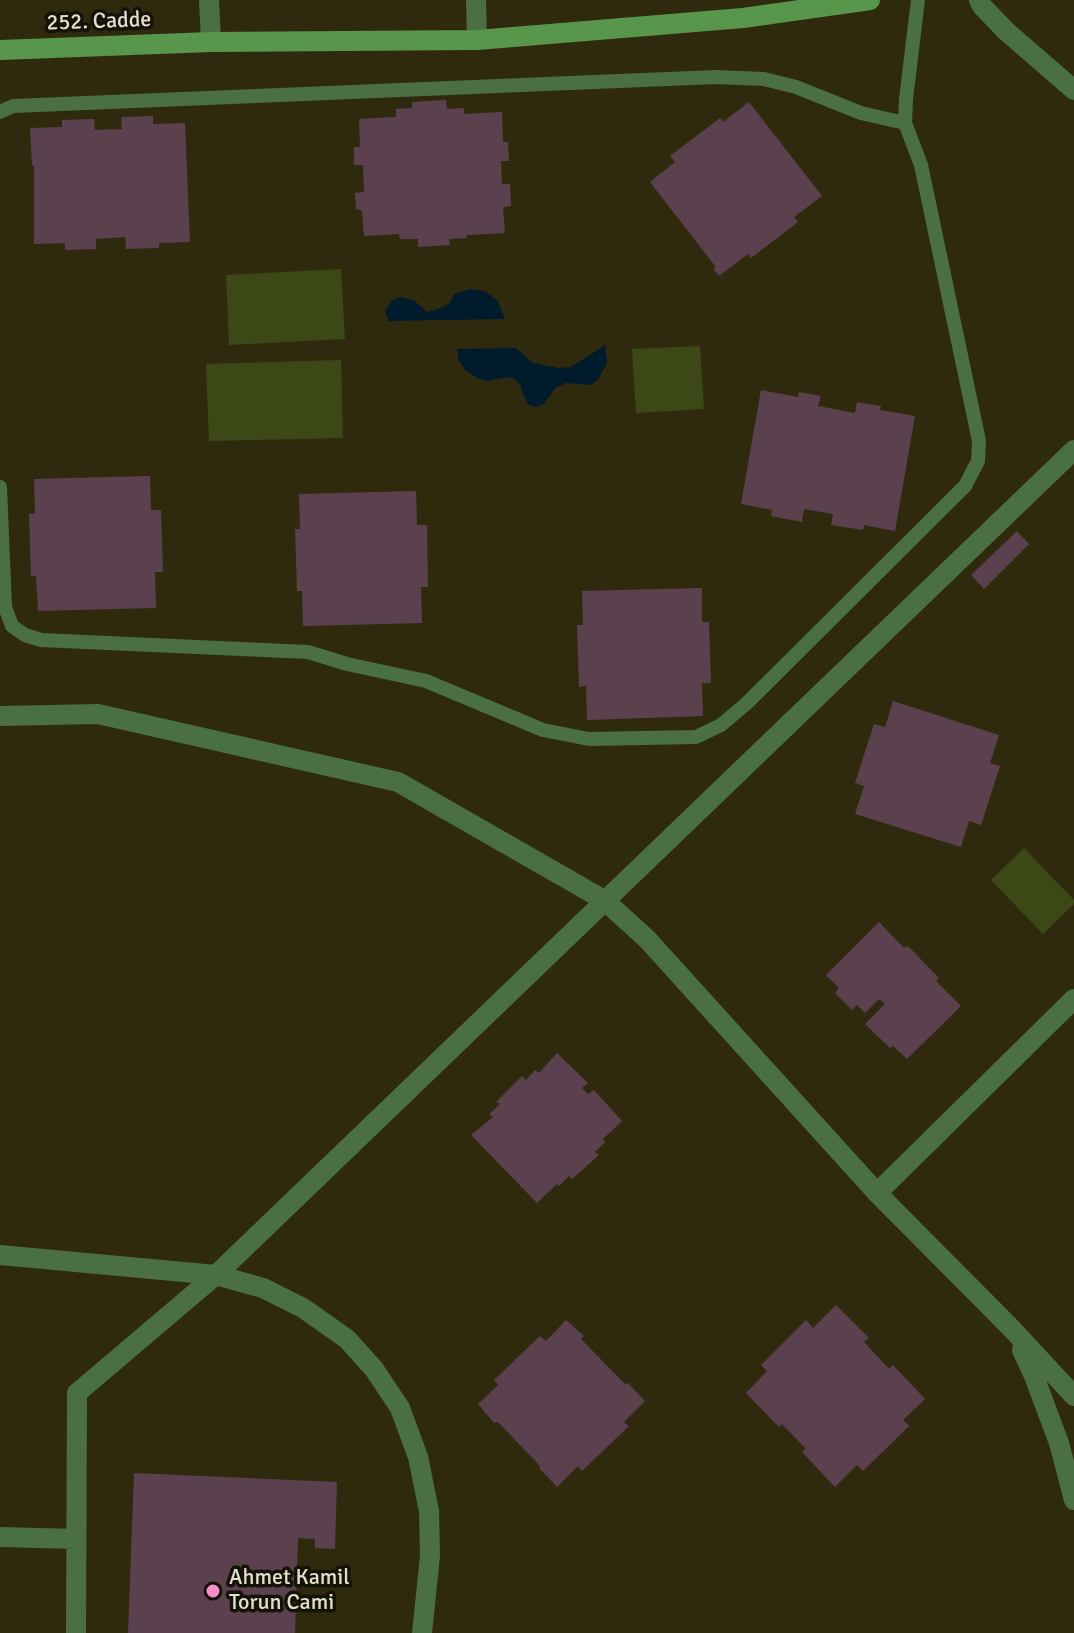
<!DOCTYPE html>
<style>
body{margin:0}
canvas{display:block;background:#2f2a0e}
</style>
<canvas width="1074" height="1633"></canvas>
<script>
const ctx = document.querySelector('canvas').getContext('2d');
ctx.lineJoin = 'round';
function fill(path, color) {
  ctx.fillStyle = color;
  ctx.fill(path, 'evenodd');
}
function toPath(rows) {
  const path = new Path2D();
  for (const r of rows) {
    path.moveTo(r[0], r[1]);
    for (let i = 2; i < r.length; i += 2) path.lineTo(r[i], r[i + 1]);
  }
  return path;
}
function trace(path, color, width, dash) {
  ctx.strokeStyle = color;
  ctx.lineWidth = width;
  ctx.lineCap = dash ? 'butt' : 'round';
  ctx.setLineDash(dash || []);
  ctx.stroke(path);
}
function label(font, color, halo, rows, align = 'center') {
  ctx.font = font + ' Signika,sans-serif';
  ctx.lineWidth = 7;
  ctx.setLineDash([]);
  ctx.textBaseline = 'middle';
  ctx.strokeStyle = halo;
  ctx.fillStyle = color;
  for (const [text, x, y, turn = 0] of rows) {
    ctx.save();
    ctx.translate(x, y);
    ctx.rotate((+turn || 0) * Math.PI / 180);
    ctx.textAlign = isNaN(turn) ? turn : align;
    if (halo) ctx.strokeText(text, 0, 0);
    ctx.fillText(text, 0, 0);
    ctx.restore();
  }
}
const green = toPath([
 [341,269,345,339,229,345,226,275],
 [700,346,704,409,636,413,632,349],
 [341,360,343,438,209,441,206,364],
 [1024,848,1074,900,1074,904,1043,934,991,880]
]);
const water = toPath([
 [470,289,484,291,497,300,505,319,389,321,385,312,391,301,400,297,415,301,427,312,438,309,450,303,454,294],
 [605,345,607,363,598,380,590,385,566,383,555,388,544,404,535,407,528,404,522,393,521,386,515,379,507,377,489,381,479,379,466,371,459,361,457,349,516,348,533,363,559,368,571,367]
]);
const building = toPath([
 [446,100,447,109,464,108,464,114,502,112,503,142,508,142,509,161,501,161,502,184,510,184,511,206,503,207,505,233,466,235,467,238,449,239,450,245,418,247,418,239,400,239,399,234,364,236,362,211,356,209,355,193,364,192,363,165,354,165,354,147,360,147,359,119,396,117,396,109,412,108,412,102],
 [749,102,822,196,794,217,798,222,751,258,748,254,719,276,714,270,715,266,650,182,675,162,670,156,720,118,723,122],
 [153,116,153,124,185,123,190,242,159,243,159,248,126,249,125,237,96,239,96,249,65,250,65,243,34,244,34,166,32,165,30,128,62,127,62,120,94,119,95,130,122,129,121,117],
 [761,390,798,397,799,392,821,396,818,406,855,413,857,402,881,406,880,410,915,416,895,531,864,525,863,530,831,525,833,514,804,509,802,522,771,516,772,510,741,504],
 [150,476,151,510,161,510,163,572,155,572,156,608,38,611,36,576,31,576,29,514,35,513,34,479],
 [416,491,417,525,427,525,428,587,421,587,422,623,303,626,302,591,297,591,295,529,300,529,299,494],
 [1017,531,1029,544,984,589,971,575],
 [702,588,702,622,709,622,711,683,702,683,703,716,587,720,586,686,579,687,577,625,583,625,582,591],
 [893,701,999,735,990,763,1000,766,981,825,969,821,961,847,855,814,864,786,855,783,874,724,885,727],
 [879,922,904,948,908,946,939,978,936,981,961,1006,907,1059,893,1046,890,1048,865,1024,885,1004,879,999,865,1013,857,1005,852,1010,835,993,839,988,826,975],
 [557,1053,588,1083,582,1088,588,1094,594,1090,622,1121,603,1139,605,1142,595,1152,599,1155,572,1179,569,1176,559,1186,557,1184,537,1203,471,1135,493,1117,489,1114,500,1104,496,1102,522,1076,526,1080,535,1070,539,1073],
 [836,1305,869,1338,864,1342,889,1369,893,1365,925,1399,903,1420,909,1426,863,1471,857,1465,835,1487,802,1452,806,1449,782,1424,779,1427,746,1393,767,1371,761,1365,806,1320,813,1328],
 [566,1320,584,1336,581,1339,625,1384,628,1383,645,1401,624,1422,629,1426,582,1471,578,1466,557,1487,540,1469,539,1465,498,1422,494,1423,478,1404,498,1385,494,1380,540,1336,546,1341],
 [134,1473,337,1482,335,1549,315,1548,315,1539,298,1538,295,1633,128,1633]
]);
const service = toPath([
 [0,112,13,106,716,77,764,79,796,87,861,113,905,123],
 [0,487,5,607,12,626,25,635,41,640,308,652,347,664,426,681,543,730,589,739,696,737,721,725,747,703,965,486,978,461,979,441,921,165,905,123,906,99,918,0]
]);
const minor = toPath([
 [209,0,211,42],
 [476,0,477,40],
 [979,0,982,6,1006,31,1074,90],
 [0,716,98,714,398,782,604,900,647,939,877,1193,1012,1329,1074,1396],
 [877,1193,1074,999],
 [0,1255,216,1275,263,1288,303,1308,347,1339,374,1369,400,1408,418,1457,429,1511,430,1556,422,1633],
 [1022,1350,1034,1376,1059,1443,1074,1500],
 [0,1537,76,1539],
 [76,1633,77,1393,216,1275,1074,450]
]);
const secondary = toPath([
 [0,50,211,42,477,40,743,18,870,0]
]);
const markers = [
 [213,1591,8,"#fa8fc8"]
];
const streetNames = [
 ["252. Cadde",99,22,-2]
];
const poiNames = [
 ["Ahmet Kamil",229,1578],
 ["Torun Cami",229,1603]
];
fill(green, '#3c4815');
fill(water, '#001b2c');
fill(building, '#5b404e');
trace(service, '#496f42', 14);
trace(minor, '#496f42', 20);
trace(secondary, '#58964c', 20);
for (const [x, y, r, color] of markers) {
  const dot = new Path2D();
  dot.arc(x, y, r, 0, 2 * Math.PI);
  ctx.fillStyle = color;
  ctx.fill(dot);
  trace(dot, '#151307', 3);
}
label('22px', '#e3e0d0', '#151307', streetNames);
label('22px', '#e3e0d0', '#151307', poiNames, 'left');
</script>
